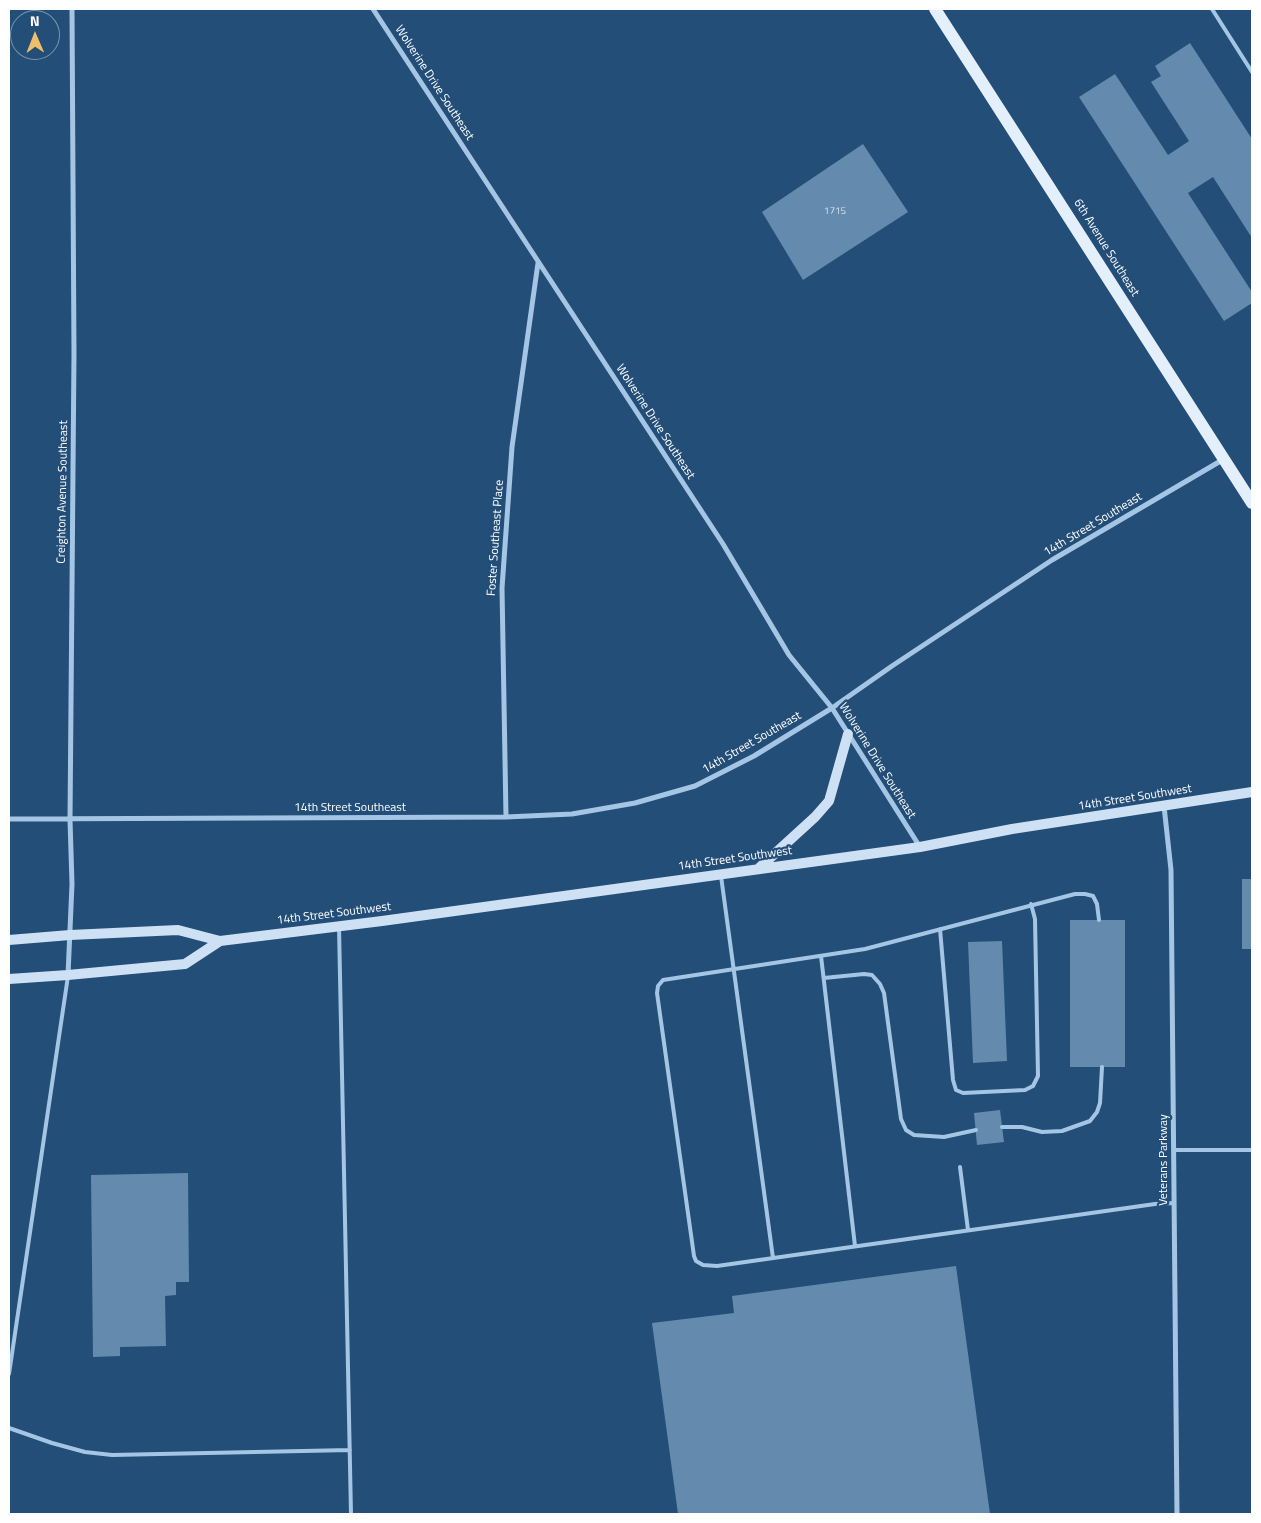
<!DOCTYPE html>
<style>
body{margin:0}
#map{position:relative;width:1261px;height:1523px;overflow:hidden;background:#234e78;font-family:"Titillium Web",sans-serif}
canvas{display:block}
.frame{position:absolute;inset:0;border:10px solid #fff;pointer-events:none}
.north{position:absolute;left:10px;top:10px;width:50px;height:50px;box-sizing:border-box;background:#234e78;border:1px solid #7b95ae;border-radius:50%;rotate:359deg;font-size:14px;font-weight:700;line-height:20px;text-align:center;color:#fff}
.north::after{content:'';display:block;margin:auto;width:18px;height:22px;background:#efbe68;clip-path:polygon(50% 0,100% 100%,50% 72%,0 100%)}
</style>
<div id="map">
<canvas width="1261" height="1523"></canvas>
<div class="frame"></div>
<div class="north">N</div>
</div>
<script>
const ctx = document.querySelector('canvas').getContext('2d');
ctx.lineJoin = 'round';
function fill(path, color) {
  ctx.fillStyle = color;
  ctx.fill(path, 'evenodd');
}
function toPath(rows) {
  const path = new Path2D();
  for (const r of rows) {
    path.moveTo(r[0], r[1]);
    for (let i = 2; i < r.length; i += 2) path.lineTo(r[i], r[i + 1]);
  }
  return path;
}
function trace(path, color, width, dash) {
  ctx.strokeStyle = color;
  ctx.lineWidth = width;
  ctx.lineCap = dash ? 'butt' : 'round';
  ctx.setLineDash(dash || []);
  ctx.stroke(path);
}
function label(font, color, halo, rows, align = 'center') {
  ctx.font = font + ' "Titillium Web",sans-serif';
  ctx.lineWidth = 4.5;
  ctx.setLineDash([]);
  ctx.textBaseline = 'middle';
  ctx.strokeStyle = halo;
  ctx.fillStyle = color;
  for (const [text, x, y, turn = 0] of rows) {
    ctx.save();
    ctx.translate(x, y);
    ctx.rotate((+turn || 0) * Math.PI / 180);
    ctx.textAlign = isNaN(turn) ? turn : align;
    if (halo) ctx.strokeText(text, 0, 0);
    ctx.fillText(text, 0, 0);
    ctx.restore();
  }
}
const building = toPath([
 [1190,43,1252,139,1252,238,1213,177,1188,193,1252,292,1252,303,1224,321,1079,97,1115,74,1168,155,1189,141,1151,82,1161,76,1155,66],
 [863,144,908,212,803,280,762,212],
 [1242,879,1252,879,1252,949,1242,949],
 [1070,920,1125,920,1125,1067,1070,1067],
 [1002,941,1007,1061,973,1063,968,942],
 [1000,1110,1004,1142,977,1145,974,1113],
 [188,1173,189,1282,176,1282,176,1295,165,1296,166,1346,120,1347,120,1356,93,1357,91,1175],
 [956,1266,990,1514,678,1514,652,1323,734,1313,732,1296]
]);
const lane = toPath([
 [1212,9,1252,72],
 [721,876,773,1258],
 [1099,920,1097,904,1093,896,1085,894,1075,894,865,949,663,980,658,986,657,993,694,1256,696,1261,703,1265,717,1266,1155,1204,1174,1203],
 [339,927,351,1514],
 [940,929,953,1080,956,1090,963,1093,1025,1090,1033,1086,1038,1076,1035,919,1031,904],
 [821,956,855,1246],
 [824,978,864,974,872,975,880,984,884,993,901,1119,906,1130,914,1135,944,1137,976,1130],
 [1002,1127,1022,1127,1042,1132,1062,1131,1090,1121,1097,1112,1100,1103,1102,1067],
 [1174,1150,1252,1150],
 [960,1167,968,1230],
 [9,1374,68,976],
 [9,1428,52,1443,85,1452,112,1455,350,1450]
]);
const street = toPath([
 [373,9,723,544,789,655,832,708,920,847],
 [1164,806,1171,870,1177,1514],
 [506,817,502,588,512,447,538,263],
 [9,819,506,817,572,814,635,803,695,786,754,756,832,708,892,666,1052,560,1224,459],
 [68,975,72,884,70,820,74,354,72,9]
]);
const secondary = toPath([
 [758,869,815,817,829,801,848,734],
 [9,940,70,935,178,930,220,941,382,921,920,847,1012,829,1252,792],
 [9,979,68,975,185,964,220,941]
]);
const primary = toPath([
 [935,9,1252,503]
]);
const numberNames = [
 ["1715",835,212]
];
const streetNames = [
 ["Wolverine Drive Southeast",434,83,57],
 ["6th Avenue Southeast",1106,248,58],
 ["Wolverine Drive Southeast",655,422,57],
 ["Creighton Avenue Southeast",63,492,-89],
 ["14th Street Southeast",1093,525,-31],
 ["Foster Southeast Place",496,538,-86],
 ["14th Street Southeast",752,743,-30],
 ["Wolverine Drive Southeast",877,761,58],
 ["14th Street Southwest",1135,798,-9],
 ["14th Street Southeast",350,808],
 ["14th Street Southwest",735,859,-8],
 ["14th Street Southwest",334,914,-7],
 ["Veterans Parkway",1164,1160,-90]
];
fill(building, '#648bae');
trace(lane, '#a4c6e4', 4);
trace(street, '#a4c6e4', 5);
trace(secondary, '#cee1f4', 10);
trace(primary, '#e4effc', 12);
label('10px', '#d8e2eb', null, numberNames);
label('12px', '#fff', '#234e78', streetNames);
</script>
